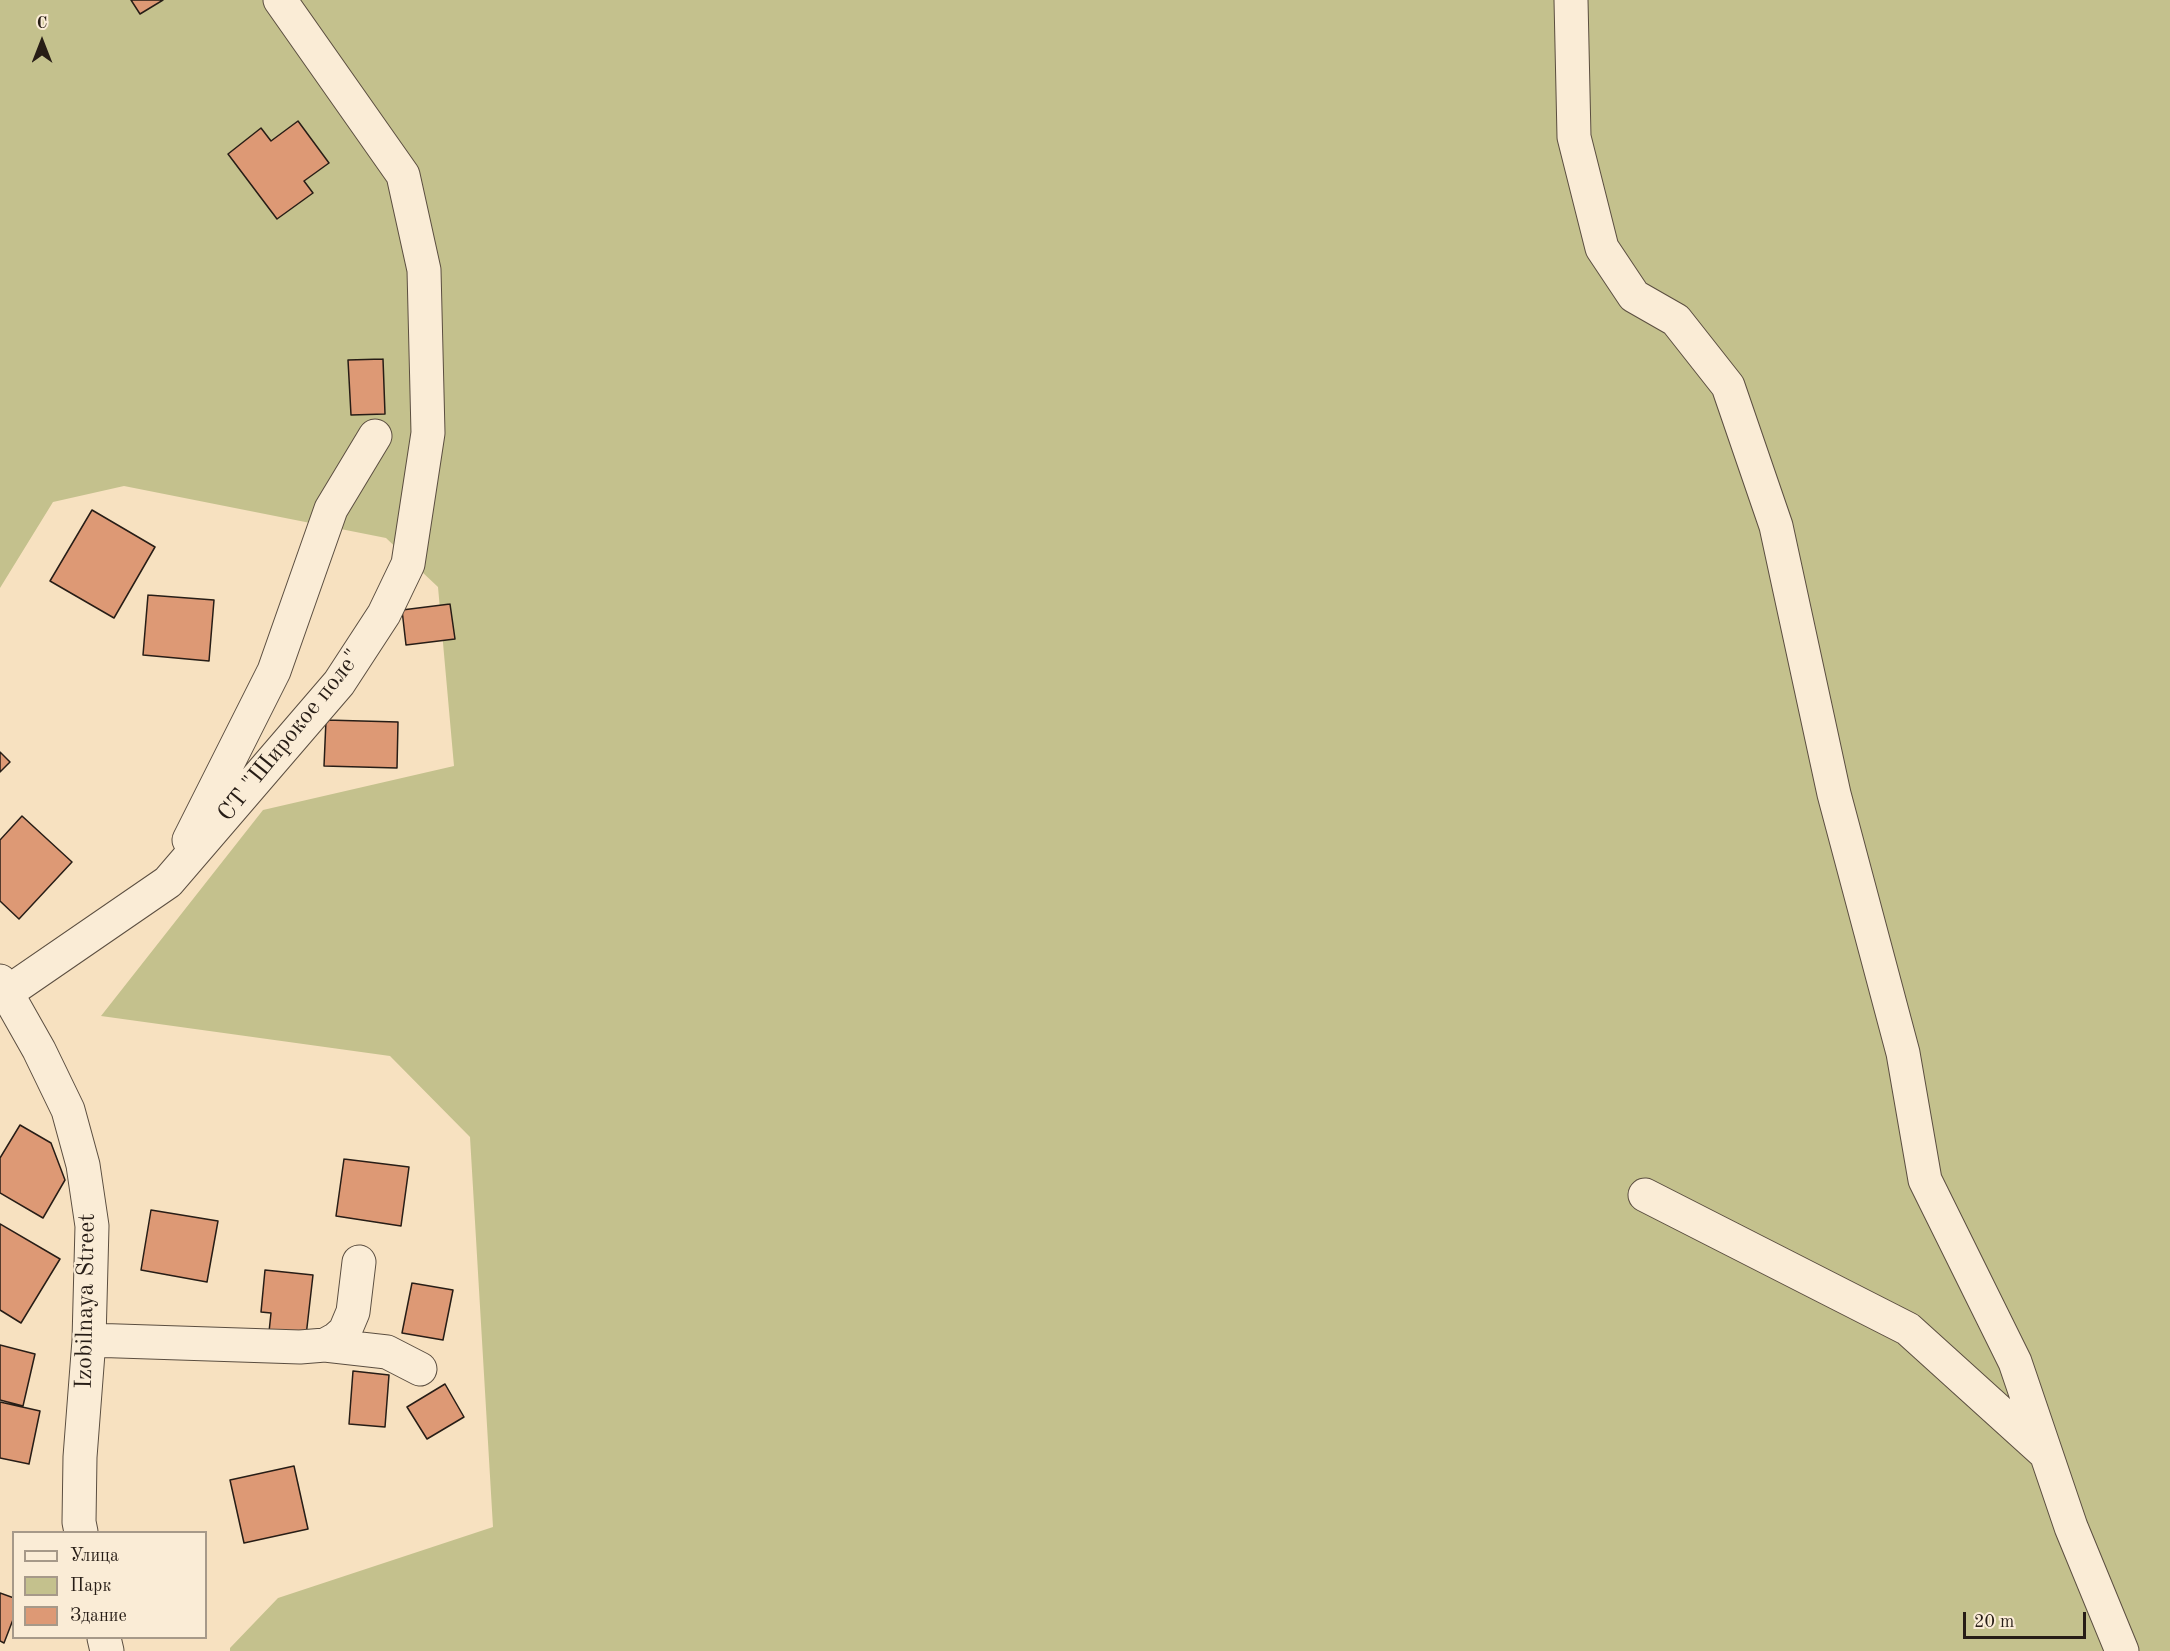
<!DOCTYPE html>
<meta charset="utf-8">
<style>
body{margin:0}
#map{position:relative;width:2170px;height:1651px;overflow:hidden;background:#f7e1c0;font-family:"Old Standard TT",serif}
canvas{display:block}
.legend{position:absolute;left:12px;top:1531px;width:195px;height:108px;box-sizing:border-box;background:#faecd6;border:2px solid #a69989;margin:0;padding:8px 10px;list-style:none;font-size:18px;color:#271d16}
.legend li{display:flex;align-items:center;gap:12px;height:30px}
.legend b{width:30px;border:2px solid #a69989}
.north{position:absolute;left:12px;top:12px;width:60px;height:60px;-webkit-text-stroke:4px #faecd6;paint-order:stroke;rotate:0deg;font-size:16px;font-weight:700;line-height:24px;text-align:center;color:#271d16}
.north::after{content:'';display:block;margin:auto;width:21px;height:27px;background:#271d16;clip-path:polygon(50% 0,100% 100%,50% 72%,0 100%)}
.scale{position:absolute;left:1963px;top:1612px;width:123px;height:27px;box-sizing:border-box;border:3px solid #271d16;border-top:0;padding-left:8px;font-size:18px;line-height:21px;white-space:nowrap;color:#271d16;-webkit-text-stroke:4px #faecd6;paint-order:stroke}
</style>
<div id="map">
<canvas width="2170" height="1651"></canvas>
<ul class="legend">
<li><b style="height:8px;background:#faecd6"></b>Улица</li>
<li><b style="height:16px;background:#c4c18d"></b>Парк</li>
<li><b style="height:16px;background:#dd9975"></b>Здание</li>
</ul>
<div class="north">С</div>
<div class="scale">20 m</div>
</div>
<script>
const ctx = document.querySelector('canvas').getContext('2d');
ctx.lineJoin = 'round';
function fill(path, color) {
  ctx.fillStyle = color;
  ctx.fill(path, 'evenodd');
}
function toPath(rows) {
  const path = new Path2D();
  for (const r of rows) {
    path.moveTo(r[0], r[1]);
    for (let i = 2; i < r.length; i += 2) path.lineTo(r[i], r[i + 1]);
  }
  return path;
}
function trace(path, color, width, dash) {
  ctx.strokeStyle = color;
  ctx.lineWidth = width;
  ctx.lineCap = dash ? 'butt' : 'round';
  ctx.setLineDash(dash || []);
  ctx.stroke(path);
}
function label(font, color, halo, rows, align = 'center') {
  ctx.font = font + ' "Old Standard TT",serif';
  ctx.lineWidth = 4.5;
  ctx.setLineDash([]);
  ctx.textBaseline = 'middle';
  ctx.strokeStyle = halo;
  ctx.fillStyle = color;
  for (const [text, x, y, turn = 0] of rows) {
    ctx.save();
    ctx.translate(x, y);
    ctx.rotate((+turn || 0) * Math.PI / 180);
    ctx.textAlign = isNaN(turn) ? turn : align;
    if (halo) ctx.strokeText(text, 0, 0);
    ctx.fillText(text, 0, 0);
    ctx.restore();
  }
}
const green = toPath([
 [0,0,2170,0,2170,1651,230,1651,230,1648,278,1598,493,1527,470,1137,390,1056,101,1016,263,810,454,766,438,587,386,538,124,486,53,502,0,588]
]);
const building = toPath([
 [131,0,163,0,140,14,131,0],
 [298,121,329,163,304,181,313,193,277,219,228,154,261,128,271,141,298,121],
 [383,359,385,414,351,415,348,360,383,359],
 [92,510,155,547,114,618,50,581,92,510],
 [148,595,214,600,209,661,143,655,148,595],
 [450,604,455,639,406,645,402,610,450,604],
 [326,720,398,722,397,768,324,766,326,720],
 [0,752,10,762,0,772,0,752],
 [22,816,72,862,19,919,0,901,0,840,22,816],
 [20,1125,51,1143,65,1180,43,1218,0,1193,0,1158,20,1125],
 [344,1159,409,1167,401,1226,336,1216,344,1159],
 [151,1210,218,1221,207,1282,141,1270,151,1210],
 [0,1224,60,1259,21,1323,0,1310,0,1224],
 [265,1270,313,1275,306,1336,269,1332,271,1313,261,1312,265,1270],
 [412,1283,453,1290,443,1340,402,1333,412,1283],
 [0,1345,35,1354,23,1406,0,1400,0,1345],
 [353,1371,389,1375,385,1427,349,1424,353,1371],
 [445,1384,464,1417,427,1439,407,1407,445,1384],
 [0,1402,40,1411,29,1464,0,1458,0,1402],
 [294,1466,308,1529,244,1543,230,1480,294,1466],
 [0,1593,14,1598,14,1617,4,1643,0,1641,0,1593]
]);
const minor = toPath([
 [1571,0,1574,137,1602,248,1634,296,1676,320,1728,386,1776,526,1834,794,1903,1053,1925,1180,2015,1362,2071,1527,2122,1651],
 [189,840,274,671,331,509,375,436],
 [0,981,39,1050,68,1110,83,1165,92,1226,89,1340,80,1457,79,1522,81,1532],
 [8,992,168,882,339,683,384,614,408,564,428,433,424,270,403,175,280,0],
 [1645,1195,1908,1329,2045,1453],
 [89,1340,300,1347,325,1345,336,1339,345,1331,353,1312,359,1262],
 [325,1345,387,1352,420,1369],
 [104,1638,107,1651]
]);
const streetNames = [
 ["СТ \"Широкое поле\"",290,736,-51],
 ["Izobilnaya Street",86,1301,-89]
];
fill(green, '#c4c18d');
fill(building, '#dd9975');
trace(building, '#271d16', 1.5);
trace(minor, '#5b4e40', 35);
trace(minor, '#faecd6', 33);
label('24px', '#271d16', '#faecd6', streetNames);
</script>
